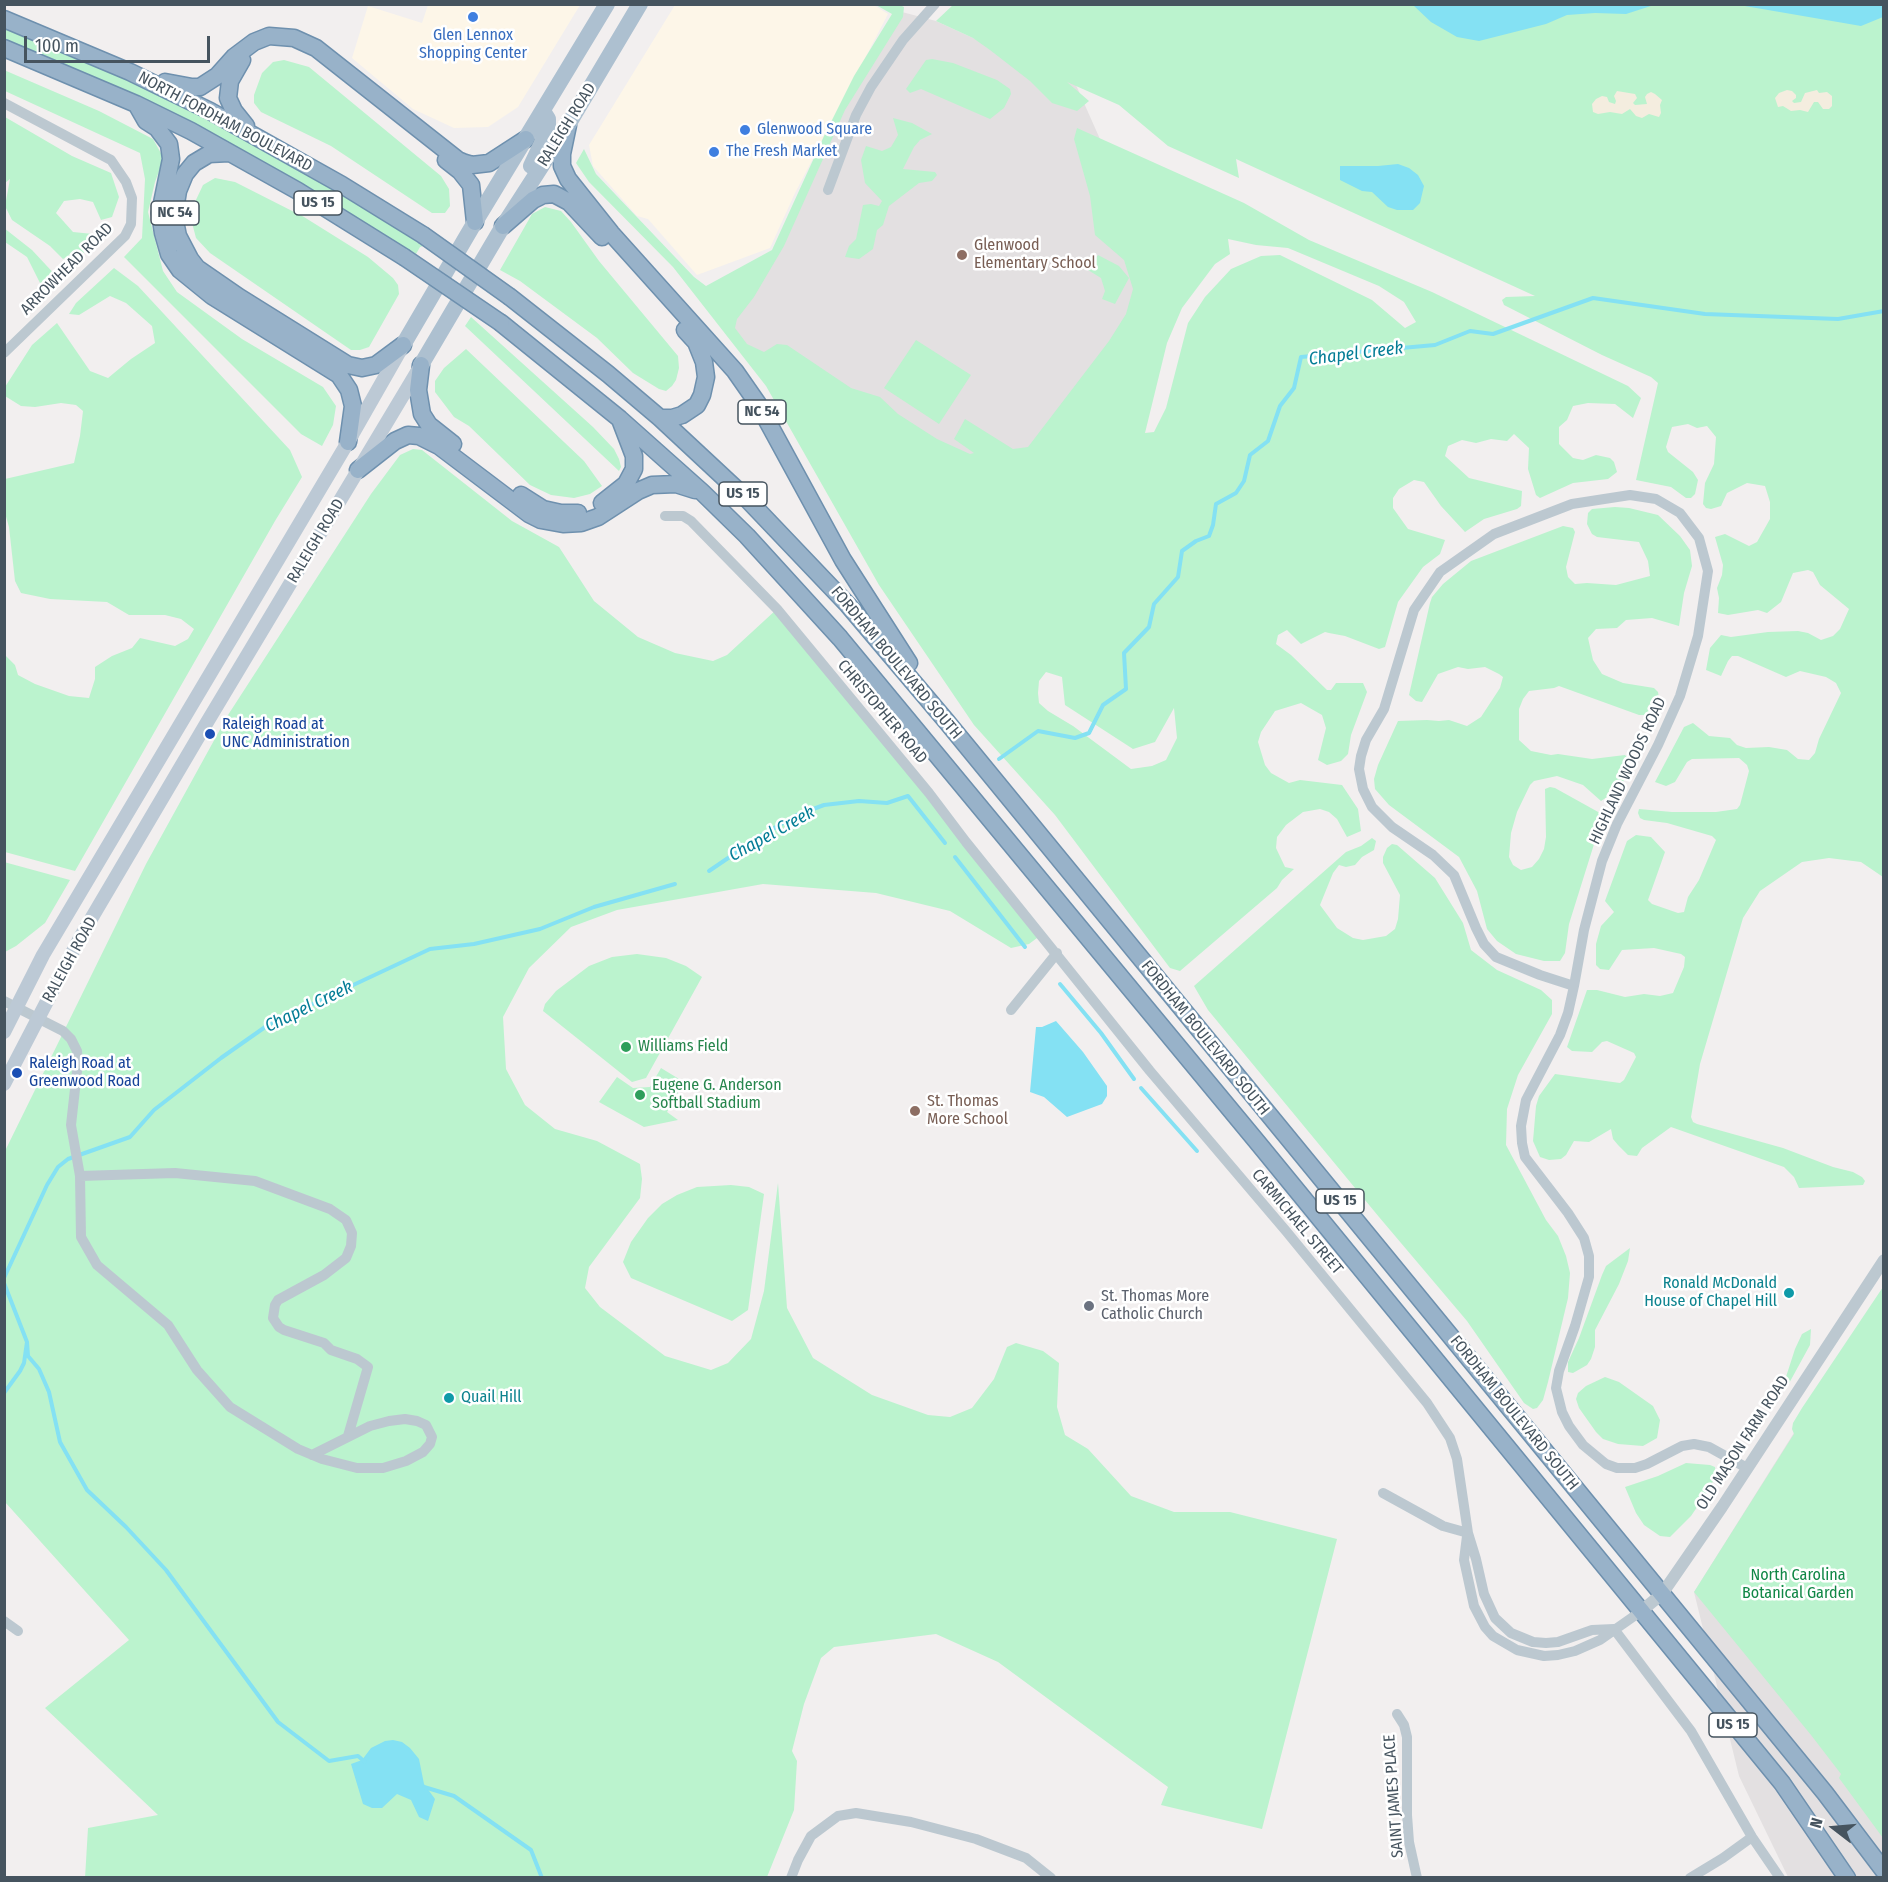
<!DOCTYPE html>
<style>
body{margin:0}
#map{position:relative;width:1888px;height:1882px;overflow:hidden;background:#f2efef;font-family:"Fira Sans Condensed",sans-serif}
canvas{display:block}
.frame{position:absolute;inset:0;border:6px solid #46545f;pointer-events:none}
.north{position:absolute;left:1804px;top:1798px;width:60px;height:60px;-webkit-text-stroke:4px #fff;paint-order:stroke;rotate:286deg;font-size:16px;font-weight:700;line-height:24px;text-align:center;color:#46545f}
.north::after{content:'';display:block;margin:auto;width:21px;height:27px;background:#46545f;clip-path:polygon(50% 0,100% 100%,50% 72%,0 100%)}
.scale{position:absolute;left:24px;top:36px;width:186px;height:27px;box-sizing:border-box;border:3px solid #46545f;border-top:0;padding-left:8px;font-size:18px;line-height:21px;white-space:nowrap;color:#46545f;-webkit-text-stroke:4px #fff;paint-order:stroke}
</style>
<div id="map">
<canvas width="1888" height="1882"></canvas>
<div class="frame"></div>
<div class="north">N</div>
<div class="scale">100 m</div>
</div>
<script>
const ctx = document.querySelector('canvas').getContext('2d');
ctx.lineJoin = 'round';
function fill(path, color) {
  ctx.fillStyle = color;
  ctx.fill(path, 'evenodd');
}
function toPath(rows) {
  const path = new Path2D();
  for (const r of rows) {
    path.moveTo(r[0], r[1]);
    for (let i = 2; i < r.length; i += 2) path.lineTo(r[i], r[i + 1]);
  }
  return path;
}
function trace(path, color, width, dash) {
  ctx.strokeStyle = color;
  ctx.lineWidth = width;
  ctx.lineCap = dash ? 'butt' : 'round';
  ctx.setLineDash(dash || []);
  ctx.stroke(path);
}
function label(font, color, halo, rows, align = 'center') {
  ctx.font = font + ' "Fira Sans Condensed",sans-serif';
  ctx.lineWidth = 5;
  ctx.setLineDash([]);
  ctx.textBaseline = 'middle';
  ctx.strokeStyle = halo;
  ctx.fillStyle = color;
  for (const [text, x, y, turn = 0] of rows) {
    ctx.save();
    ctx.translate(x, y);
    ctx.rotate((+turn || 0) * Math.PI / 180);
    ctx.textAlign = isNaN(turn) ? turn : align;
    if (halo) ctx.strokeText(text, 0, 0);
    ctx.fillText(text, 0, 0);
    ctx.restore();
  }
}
const commercial = toPath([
 [872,4,888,14,795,193,770,248,697,275,648,219,637,216,593,166,589,145,675,5],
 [428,5,428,4,580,5,518,107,488,127,454,128,413,109,352,58,368,6,422,23]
]);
const education = toPath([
 [902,12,936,21,1076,85,1167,290,1011,502,748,351,722,318,786,238,845,103],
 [1883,1291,1883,1877,1788,1877,1739,1776,1694,1592]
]);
const green = toPath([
 [954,4,1883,5,1883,877,1861,862,1829,858,1802,862,1760,891,1743,918,1700,1064,1691,1117,1693,1122,1697,1124,1783,1148,1833,1167,1853,1172,1862,1177,1865,1181,1863,1185,1799,1188,1794,1177,1784,1167,1671,1127,1642,1148,1637,1156,1628,1155,1618,1145,1613,1139,1611,1129,1589,1142,1574,1141,1566,1155,1561,1159,1549,1160,1540,1157,1533,1141,1536,1106,1539,1096,1555,1074,1620,1083,1624,1080,1636,1057,1634,1053,1607,1041,1602,1042,1592,1052,1572,1051,1567,1047,1587,990,1597,990,1625,997,1644,994,1660,996,1673,993,1684,967,1685,957,1681,954,1654,948,1622,950,1609,970,1600,969,1596,965,1596,944,1601,926,1614,912,1605,901,1627,841,1636,835,1651,837,1665,852,1648,900,1652,904,1678,913,1684,912,1688,897,1699,880,1716,840,1712,836,1667,823,1644,820,1640,818,1638,813,1639,809,1672,812,1716,812,1737,809,1740,805,1749,771,1747,765,1739,758,1692,759,1687,762,1675,782,1666,786,1655,782,1684,727,1693,723,1709,736,1730,738,1737,745,1746,748,1769,747,1787,750,1798,759,1809,760,1815,753,1819,739,1841,693,1836,683,1826,677,1800,671,1786,677,1738,656,1732,656,1728,661,1721,676,1706,670,1710,648,1721,635,1731,637,1768,632,1798,631,1808,633,1821,640,1833,636,1840,629,1849,609,1820,585,1813,572,1808,570,1793,573,1781,602,1767,613,1758,610,1728,615,1718,613,1719,598,1717,588,1722,575,1723,565,1715,537,1725,534,1749,546,1757,542,1770,519,1770,502,1765,486,1747,483,1727,493,1721,506,1711,509,1706,508,1703,504,1705,483,1714,464,1716,437,1707,426,1697,428,1688,424,1672,427,1666,447,1668,452,1693,472,1698,480,1695,494,1691,498,1686,498,1671,487,1636,480,1658,383,1651,377,1602,355,1504,305,1502,300,1506,297,1535,296,1236,159,1239,178,1168,146,1119,105,1067,82,1089,101,1077,111,1052,103,1030,81,990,50,973,38,936,21],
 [876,5,900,5,904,7,903,17,845,110,784,246,754,297,737,319,735,328,747,344,764,352,777,344,787,345,851,388,880,397,898,414,937,439,970,454,974,453,954,439,965,419,1013,449,1028,447,1109,341,1126,314,1133,289,1124,260,1095,235,1090,196,1074,139,1077,128,1244,203,1309,240,1432,292,1628,386,1641,398,1633,418,1615,404,1588,403,1573,406,1567,420,1559,427,1559,444,1573,458,1583,460,1596,455,1610,458,1614,462,1617,472,1608,479,1573,483,1540,498,1536,495,1528,469,1529,448,1514,434,1507,441,1491,439,1476,443,1462,440,1448,446,1445,456,1469,478,1522,491,1521,506,1517,509,1484,519,1465,532,1441,506,1424,482,1414,480,1399,489,1393,498,1393,508,1408,529,1445,540,1440,554,1423,567,1398,602,1385,647,1379,649,1345,636,1329,633,1325,632,1301,644,1287,630,1278,635,1276,644,1291,655,1327,690,1331,690,1336,683,1363,683,1367,692,1351,735,1348,754,1341,761,1327,765,1318,760,1326,728,1322,715,1301,703,1275,711,1261,732,1258,742,1265,765,1271,773,1289,783,1300,780,1342,785,1358,809,1361,831,1347,837,1337,819,1329,812,1320,809,1303,812,1286,825,1277,837,1276,848,1285,867,1294,869,1282,880,1277,888,1180,971,1170,968,1055,815,974,725,879,585,766,386,673,267,589,182,576,163,584,149,596,174,694,277,706,286,772,250,824,136,854,76,892,14],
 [1228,239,1256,245,1288,248,1379,286,1404,302,1416,322,1405,328,1372,300,1280,255,1261,256,1231,269,1205,297,1188,323,1166,408,1154,432,1145,433,1167,343,1182,308,1215,264,1230,254],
 [1046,672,1062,677,1065,705,1133,749,1155,742,1174,708,1177,738,1166,760,1152,766,1131,769,1073,726,1048,711,1039,703,1038,693,1039,681],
 [4,26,82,58,233,131,350,197,423,246,420,247,416,254,293,180,5,41],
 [932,59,953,63,997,80,1010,89,1011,94,1004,108,990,119,921,89,910,93,906,89,926,60],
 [284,60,309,67,441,176,449,189,450,206,445,213,432,213,331,146,261,112,254,103,254,95,262,73,273,62],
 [4,70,99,111,153,139,162,155,161,166,155,182,148,212,163,271,177,292,242,339,323,387,336,406,333,425,322,446,301,434,124,257,142,238,145,179,140,153,5,91],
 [5,117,72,156,111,173,119,197,112,217,101,220,93,202,80,199,64,201,56,213,73,232,93,234,94,245,83,253,79,251,63,259,50,246,12,220,5,206,10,179,5,183],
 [893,118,912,123,932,134,920,140,914,147,903,169,935,172,937,175,932,181,919,183,889,206,883,225,877,230,873,249,859,259,845,257,849,246,856,239,863,205,871,204,879,206,882,201,865,183,861,160,866,146,882,151,891,147,898,135],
 [215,178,235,182,304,217,368,257,393,278,398,285,399,294,369,347,360,350,351,350,210,253,196,238,191,219,195,202,203,185],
 [545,207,561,211,571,222,599,261,678,356,679,368,676,380,672,386,666,391,659,389,633,373,597,338,520,281,500,270,532,214],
 [4,228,32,250,60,280,44,291,27,257,5,242],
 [1098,255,1119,266,1129,278,1115,304,1102,299,1105,291,1101,278,1088,270],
 [114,268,138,286,290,450,302,477,275,521,75,871,5,852,5,655,15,665,18,675,35,684,69,696,89,698,95,679,95,667,112,656,132,648,140,638,175,646,188,639,194,629,181,619,165,615,129,615,107,602,50,599,21,593,15,581,9,527,5,513,5,479,74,463,80,436,83,411,76,405,61,403,35,407,21,406,5,396,5,387,32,345,57,323,90,371,108,378,131,359,155,343,152,326,126,303,110,296,79,315,69,314,76,303],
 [471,317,593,427,614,449,619,459,621,467,619,471,465,326],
 [916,340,971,375,939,424,884,388],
 [466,349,584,461,602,486,590,494,574,498,551,495,530,485,469,426,454,417,435,392,435,381,444,368],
 [413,449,422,450,512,521,559,547,594,601,638,637,675,653,713,661,727,655,777,609,1041,935,1029,944,1011,948,950,911,876,893,763,884,617,910,571,927,529,968,503,1017,506,1069,525,1105,555,1129,597,1141,640,1164,642,1179,640,1198,589,1267,585,1288,600,1307,665,1356,711,1370,728,1363,751,1339,764,1291,778,1183,787,1308,813,1358,872,1395,928,1415,950,1417,972,1408,994,1379,1007,1347,1016,1343,1043,1351,1059,1363,1057,1407,1065,1435,1088,1449,1131,1496,1174,1512,1230,1512,1337,1539,1262,1829,1161,1805,1168,1787,998,1662,936,1634,834,1647,821,1658,804,1704,792,1751,797,1761,794,1810,767,1877,85,1878,88,1828,158,1815,45,1708,129,1640,5,1502,5,1151,146,864,228,715,371,494,400,455],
 [1615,507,1629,508,1658,515,1680,536,1690,550,1692,566,1684,593,1679,626,1652,618,1626,620,1617,628,1596,629,1588,638,1593,660,1602,674,1623,683,1654,688,1658,692,1659,698,1655,712,1652,715,1639,715,1559,686,1554,688,1529,691,1523,699,1519,709,1519,740,1531,751,1551,755,1558,754,1592,759,1625,755,1629,760,1622,787,1601,801,1583,785,1557,776,1534,781,1530,785,1517,812,1511,833,1509,857,1513,865,1521,870,1532,867,1539,859,1544,849,1546,837,1545,789,1550,787,1555,788,1600,813,1600,825,1569,924,1565,953,1560,961,1544,961,1516,954,1497,941,1487,929,1477,891,1459,857,1389,805,1375,789,1374,779,1378,765,1398,721,1427,720,1439,721,1449,720,1467,726,1481,717,1500,688,1503,677,1499,674,1485,667,1468,669,1458,667,1438,674,1422,702,1416,701,1409,695,1430,603,1432,597,1443,584,1471,561,1563,526,1573,528,1575,532,1566,567,1568,577,1575,584,1587,583,1616,585,1650,576,1648,561,1639,542,1597,537,1592,534,1587,524,1588,513,1592,509],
 [1372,838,1376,841,1374,850,1362,857,1355,865,1346,867,1339,865,1333,873,1320,905,1337,928,1353,938,1363,940,1386,936,1395,929,1398,919,1400,895,1383,863,1383,857,1387,848,1392,844,1397,845,1435,878,1463,923,1471,950,1497,970,1541,990,1552,1000,1552,1014,1518,1075,1507,1109,1506,1145,1546,1220,1558,1236,1566,1256,1570,1273,1568,1298,1548,1382,1543,1400,1537,1408,1533,1409,1524,1403,1467,1321,1379,1217,1208,1010,1194,986,1346,852,1361,846],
 [4,862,70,880,45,923,16,946,5,952],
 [637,954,666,958,686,966,702,977,646,1078,632,1082,543,1011,545,1004,556,991,589,966,612,957],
 [661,1068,684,1082,667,1112,678,1120,644,1127,599,1102,617,1077,633,1088,650,1087],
 [731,1185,749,1187,764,1194,748,1310,732,1321,631,1278,623,1262,631,1242,648,1218,662,1204,677,1195,697,1187],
 [1630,1248,1628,1261,1619,1284,1595,1330,1595,1347,1591,1359,1587,1365,1573,1373,1568,1372,1568,1362,1579,1338,1602,1275,1606,1266],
 [1883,1287,1883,1838,1839,1778,1841,1774,1811,1735,1694,1592,1794,1434,1792,1429,1793,1423,1802,1408],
 [1811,1329,1810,1345,1787,1387,1784,1383,1795,1349,1802,1334],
 [1605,1377,1619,1382,1653,1406,1660,1420,1657,1438,1643,1446,1618,1444,1603,1439,1596,1432,1579,1408,1576,1399,1578,1393,1586,1386],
 [1686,1463,1710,1465,1715,1467,1716,1474,1710,1488,1691,1516,1670,1537,1660,1536,1644,1525,1636,1513,1625,1487,1658,1476]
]);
const sand = toPath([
 [1787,90,1792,91,1796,95,1796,98,1792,101,1794,103,1801,102,1805,93,1817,90,1819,93,1827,92,1832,96,1832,106,1829,109,1823,109,1818,102,1814,102,1808,112,1800,110,1791,111,1783,106,1778,107,1775,98,1779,93],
 [1617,91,1635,94,1637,98,1633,103,1635,105,1647,104,1645,97,1647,94,1651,92,1655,94,1662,100,1660,105,1661,113,1659,117,1649,114,1642,118,1636,116,1630,109,1622,114,1610,112,1598,114,1593,112,1592,104,1596,99,1602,96,1607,97,1609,102,1615,104,1616,101,1614,96]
]);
const water = toPath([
 [1413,5,1654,5,1626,14,1595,13,1567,15,1546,24,1479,41,1457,37,1431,22],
 [1739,5,1883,5,1883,17,1861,26],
 [1398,164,1409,168,1418,175,1424,186,1420,203,1413,210,1397,210,1388,207,1372,192,1362,191,1340,180,1340,166,1378,166],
 [1056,1021,1083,1052,1107,1086,1107,1096,1102,1104,1067,1117,1044,1097,1030,1092,1036,1027,1042,1027],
 [393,1740,402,1742,410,1748,419,1759,424,1784,435,1799,428,1821,419,1817,411,1800,397,1794,382,1808,372,1808,363,1804,351,1764,362,1760,371,1748,385,1741]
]);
const stream = toPath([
 [999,759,1038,731,1075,738,1089,733,1103,705,1126,689,1124,653,1149,627,1154,604,1178,577,1182,551,1196,541,1209,536,1213,525,1216,504,1236,493,1244,481,1250,455,1268,441,1280,406,1294,388,1301,357,1435,345,1470,331,1493,334,1593,298,1705,314,1838,319,1884,311],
 [955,857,1025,947],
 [709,871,762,835,797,815,824,805,859,801,887,803,908,796,945,843],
 [1060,984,1101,1033,1134,1079],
 [1141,1088,1197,1151],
 [4,1278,47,1185,58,1167,68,1159,130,1137,154,1110,221,1058,268,1025,430,949,474,944,540,929,594,907,675,884],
 [4,1283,27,1342,24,1363,20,1371,4,1393],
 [27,1342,28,1356,39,1369,49,1392,60,1442,87,1490,126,1527,166,1570,278,1722,329,1761,358,1756,365,1762],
 [424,1787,454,1796,531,1850,542,1878]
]);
const minor = toPath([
 [4,103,111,160,126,182,132,198,131,224,125,236,4,353],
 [828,190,856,115,871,87,903,40,935,4],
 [1630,495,1656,499,1680,513,1699,538,1708,571,1698,636,1680,696,1658,745,1617,824,1602,861,1584,930,1574,986,1540,975,1496,957,1484,944,1476,928,1454,875,1433,855,1392,827,1372,807,1363,789,1359,769,1361,756,1366,740,1384,709,1414,610,1440,572,1494,534,1572,504,1630,495],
 [665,516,683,516,691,521,777,609,929,793,966,842,1150,1071,1286,1231,1427,1403,1450,1438,1457,1459,1468,1533,1476,1559,1484,1594,1495,1618,1511,1633,1533,1642,1546,1643,1558,1642,1592,1630,1614,1629],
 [1574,986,1568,1013,1560,1035,1526,1100,1521,1126,1522,1143,1525,1157,1568,1213,1584,1238,1589,1256,1589,1277,1575,1326,1559,1371,1556,1388,1562,1412,1569,1426,1583,1445,1606,1464,1617,1468,1635,1468,1647,1464,1682,1446,1694,1444,1709,1447,1747,1468],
 [4,1001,63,1031,71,1039,77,1051,78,1062,71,1125,80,1176,81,1237,97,1265,168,1325,197,1370,230,1407,298,1449,322,1459,357,1468,383,1468,406,1461,423,1452,430,1444,432,1437,426,1425,417,1421,405,1419,389,1421,370,1426,312,1455],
 [1011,1010,1057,953],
 [80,1176,175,1173,255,1181,330,1209,346,1220,352,1233,351,1246,346,1258,324,1275,278,1300,275,1305,273,1318,279,1327,284,1330,324,1343,331,1350,357,1359,368,1367,348,1436],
 [1383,1493,1443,1526,1468,1533],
 [1467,1536,1464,1560,1474,1606,1485,1627,1493,1636,1517,1650,1544,1656,1558,1655,1575,1651,1600,1640,1640,1612],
 [4,1621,18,1631],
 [1614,1629,1691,1731,1752,1837,1780,1878],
 [1397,1714,1404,1725,1407,1737,1407,1815,1409,1842,1417,1878],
 [791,1878,798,1860,811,1836,838,1816,856,1813,911,1822,976,1839,1026,1858,1051,1878],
 [1690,1878,1723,1858,1752,1837]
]);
const tertiary = toPath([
 [1640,1612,1662,1594,1722,1507,1884,1260]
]);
const secondary = toPath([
 [4,1032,43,955,348,442,401,349],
 [4,1084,81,936,206,724,420,367]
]);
const primary = toPath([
 [531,166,548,130,548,119,543,111],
 [403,345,475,222,607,4],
 [421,365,503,226,568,125,640,4]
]);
const trunk = toPath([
 [4,19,130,72,210,111,342,185,423,235],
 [4,48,136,104,191,131,298,191,404,257],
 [242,60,230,81,228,98,234,111,246,126],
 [165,82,192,87,200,87,217,76,234,57,254,42,269,36,294,38,316,48,458,160,465,163,472,165,489,163,526,139],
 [138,107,146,121,157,128,169,144,171,159,160,213,163,233,169,254,180,270,212,296,339,375,349,390,353,406,348,442],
 [568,125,562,154,562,166,568,179,611,233,735,371,758,404,843,560,909,663],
 [229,153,209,154,194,163,185,174,178,191,174,216,178,236,190,259,197,268,239,297,348,365,362,368,376,365,403,345],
 [446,160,460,171,471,185,475,222],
 [503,226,533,200,543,195,554,194,569,202,602,237],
 [510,297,608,374,660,418,747,499,848,605,947,722,1662,1594,1825,1793,1884,1871],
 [501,323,620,419,702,492,747,536,840,638,1258,1143,1782,1783,1847,1878],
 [421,365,418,390,422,414,429,425,453,444],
 [660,418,672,418,682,415,697,405,702,395,706,377,704,362,696,342,685,330],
 [358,470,395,441,408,435,419,436,439,446,529,514,541,520,563,524,581,523,598,517,638,491,652,485,676,484,695,490],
 [521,495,543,509,561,513,578,513],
 [602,503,626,484,634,469,634,456,621,422]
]);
const trunkBridge = toPath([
 [423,235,510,297],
 [404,257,501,323]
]);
const markers = [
 [473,17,6,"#3f7fe0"],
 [745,130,6,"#3f7fe0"],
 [714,152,6,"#3f7fe0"],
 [962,255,6,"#8d6e63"],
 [210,734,6,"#1a4fb4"],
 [626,1047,6,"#2e9e5b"],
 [17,1073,6,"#1a4fb4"],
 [640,1095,6,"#2e9e5b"],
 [915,1111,6,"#8d6e63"],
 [1789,1293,6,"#0f9aa8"],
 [1089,1306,6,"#6b7280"],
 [449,1398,6,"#0f9aa8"]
];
const shields = [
 [318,203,48],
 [175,213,48],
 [762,412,48],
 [743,494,48],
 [1340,1201,48],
 [1733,1725,48]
];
const shieldNames = [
 ["US 15",318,203],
 ["NC 54",175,213],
 ["NC 54",762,412],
 ["US 15",743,494],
 ["US 15",1340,1201],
 ["US 15",1733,1725]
];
const shopNames = [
 ["Glen Lennox",473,36,"center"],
 ["Shopping Center",473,54,"center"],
 ["Glenwood Square",757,130],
 ["The Fresh Market",726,152]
];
const streetNames = [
 ["NORTH FORDHAM BOULEVARD",225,122,28],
 ["RALEIGH ROAD",567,125,-58],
 ["ARROWHEAD ROAD",67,269,-45],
 ["RALEIGH ROAD",316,541,-59],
 ["FORDHAM BOULEVARD SOUTH",896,663,50],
 ["CHRISTOPHER ROAD",882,712,50],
 ["HIGHLAND WOODS ROAD",1628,771,-65],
 ["RALEIGH ROAD",70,960,-61],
 ["FORDHAM BOULEVARD SOUTH",1205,1038,51],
 ["CARMICHAEL STREET",1297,1222,50],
 ["FORDHAM BOULEVARD SOUTH",1514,1413,51],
 ["OLD MASON FARM ROAD",1743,1443,-57],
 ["SAINT JAMES PLACE",1394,1796,-94]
];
const educationNames = [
 ["Glenwood",974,246],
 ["Elementary School",974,264],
 ["St. Thomas",927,1102],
 ["More School",927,1120]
];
const transitNames = [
 ["Raleigh Road at",222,725],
 ["UNC Administration",222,743],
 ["Raleigh Road at",29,1064],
 ["Greenwood Road",29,1082]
];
const leisureNames = [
 ["Williams Field",638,1047],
 ["Eugene G. Anderson",652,1086],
 ["Softball Stadium",652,1104]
];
const cultureNames = [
 ["Ronald McDonald",1777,1284],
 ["House of Chapel Hill",1777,1302],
 ["Quail Hill",461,1398,"left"]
];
const worshipNames = [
 ["St. Thomas More",1101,1297],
 ["Catholic Church",1101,1315]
];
const parkNames = [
 ["North Carolina",1798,1576],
 ["Botanical Garden",1798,1594]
];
const waterNames = [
 ["Chapel Creek",1356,354,-7],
 ["Chapel Creek",772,834,-29],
 ["Chapel Creek",309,1007,-26]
];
fill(commercial, '#fdf6e8');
fill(education, '#e3e0e1');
fill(green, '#bbf3ce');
fill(sand, '#f4eddf');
fill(water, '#84e1f3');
trace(stream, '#84e1f3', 4);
trace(trunk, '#6e90ae', 19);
trace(minor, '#bcc8d0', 10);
trace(tertiary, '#bcc8d0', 12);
trace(secondary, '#bcc9d5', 14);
trace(primary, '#adc0d0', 16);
trace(trunk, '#98b2c9', 16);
trace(trunkBridge, '#6e90ae', 19, []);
trace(trunkBridge, '#98b2c9', 16);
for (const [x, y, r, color] of markers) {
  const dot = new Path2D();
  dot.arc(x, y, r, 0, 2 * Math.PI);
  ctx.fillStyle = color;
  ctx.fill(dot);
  trace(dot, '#fff', 2);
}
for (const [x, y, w] of shields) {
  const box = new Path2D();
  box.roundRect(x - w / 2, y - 12, w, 24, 4.5);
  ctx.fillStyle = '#fff';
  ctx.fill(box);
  trace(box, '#46545f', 1.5);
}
label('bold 15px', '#46545f', null, shieldNames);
label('16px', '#366cbe', '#fff', shopNames, 'left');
label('16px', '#46545f', '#fff', streetNames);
label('16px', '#785e54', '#fff', educationNames, 'left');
label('16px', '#164399', '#fff', transitNames, 'left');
label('16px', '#27864d', '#fff', leisureNames, 'left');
label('16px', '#0d838f', '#fff', cultureNames, 'right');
label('16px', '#5b616d', '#fff', worshipNames, 'left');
label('16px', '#108746', '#fff', parkNames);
label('italic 18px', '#047d96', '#fff', waterNames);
</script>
